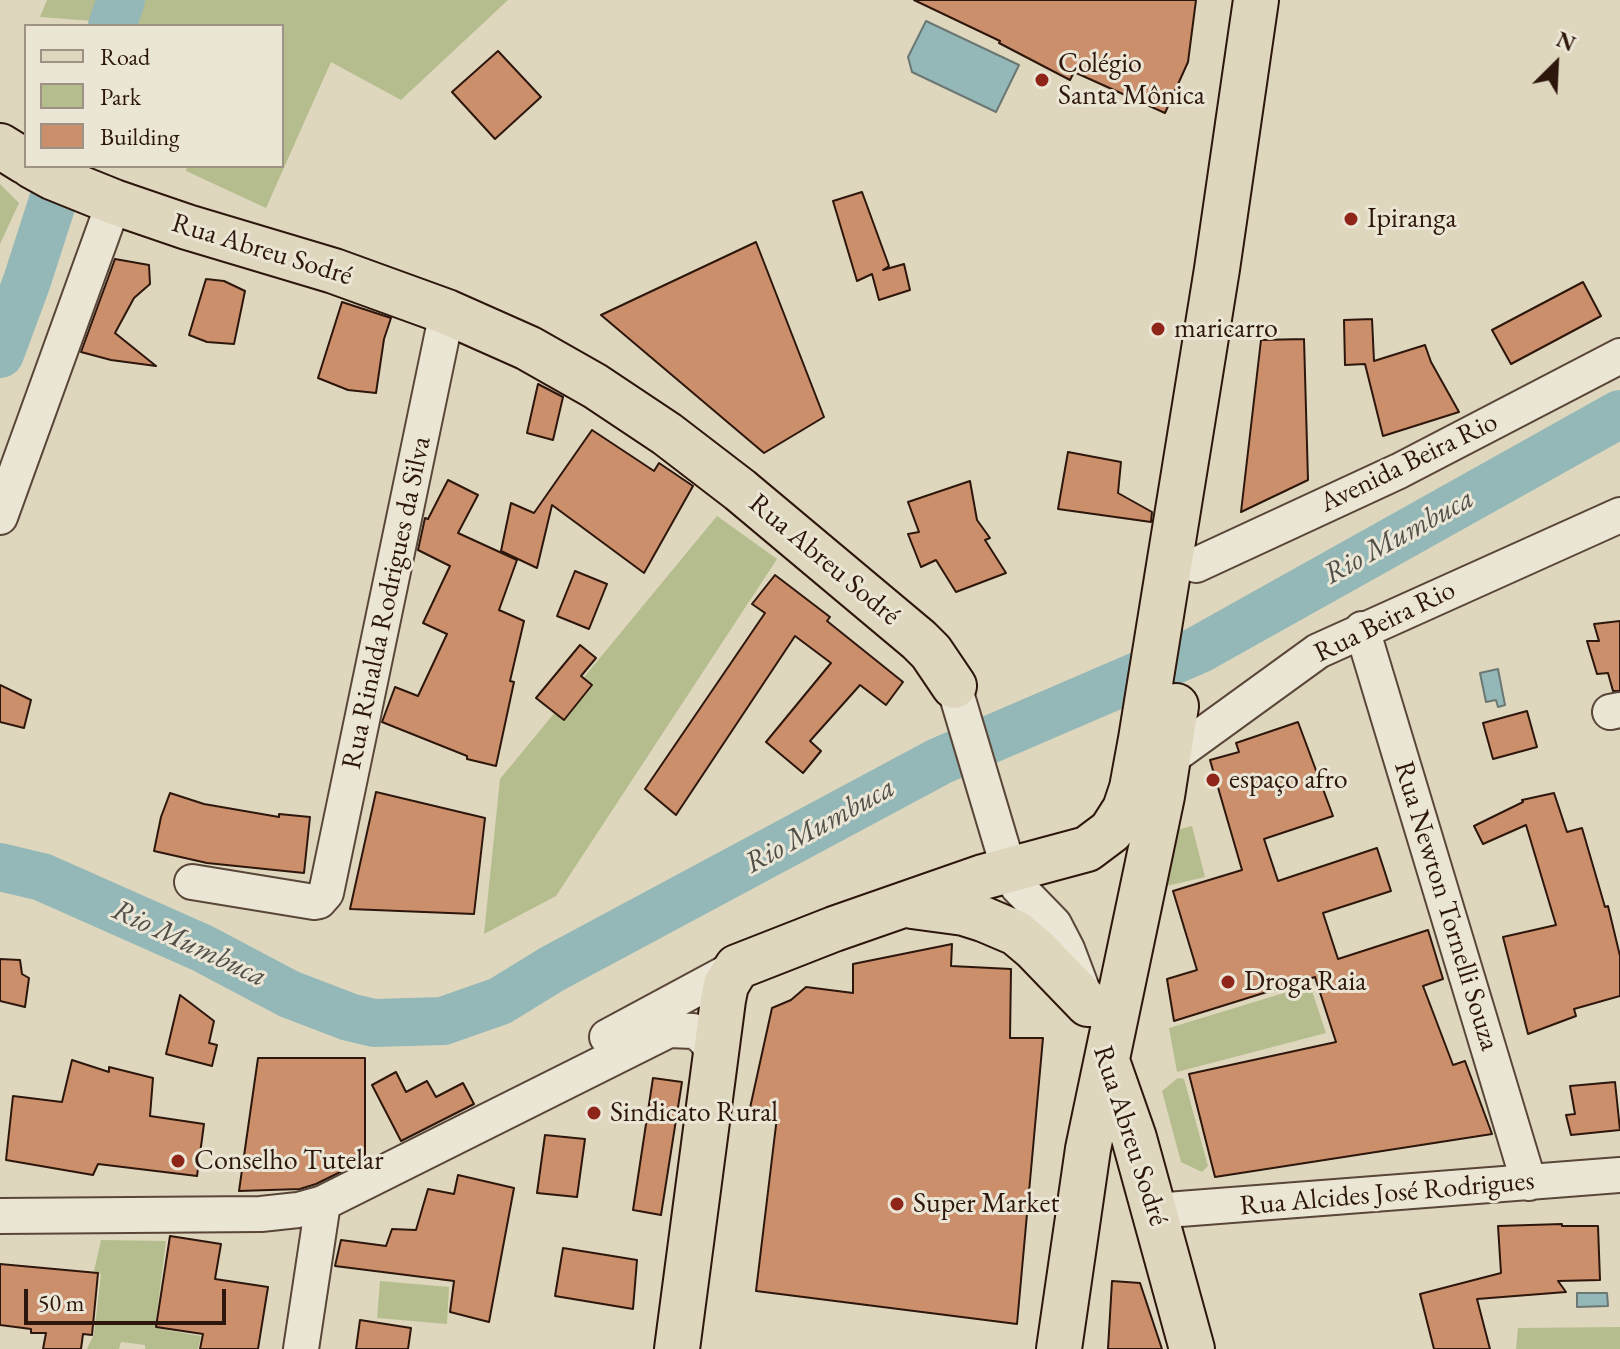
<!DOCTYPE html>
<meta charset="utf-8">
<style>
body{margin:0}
#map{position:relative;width:1620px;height:1349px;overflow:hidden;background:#ded7bd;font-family:"EB Garamond",serif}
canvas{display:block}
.legend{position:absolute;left:24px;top:24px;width:260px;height:144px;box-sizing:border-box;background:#eae5d4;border:2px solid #9e9284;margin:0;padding:10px 14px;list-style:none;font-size:24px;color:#2d160b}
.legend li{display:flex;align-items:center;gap:16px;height:40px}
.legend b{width:40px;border:2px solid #9e9284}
.north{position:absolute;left:1516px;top:24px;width:80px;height:80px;-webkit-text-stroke:6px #eae5d4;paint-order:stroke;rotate:24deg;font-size:22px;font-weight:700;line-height:32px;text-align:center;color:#2d160b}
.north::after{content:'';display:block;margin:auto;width:28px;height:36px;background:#2d160b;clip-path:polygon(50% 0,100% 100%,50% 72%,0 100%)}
.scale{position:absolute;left:24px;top:1289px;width:202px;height:36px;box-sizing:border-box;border:4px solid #2d160b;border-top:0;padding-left:10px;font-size:24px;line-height:28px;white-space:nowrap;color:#2d160b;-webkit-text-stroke:6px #eae5d4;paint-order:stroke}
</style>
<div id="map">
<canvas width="1620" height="1349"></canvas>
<ul class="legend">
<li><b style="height:10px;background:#ded7bd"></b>Road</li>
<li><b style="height:22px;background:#b5bd8e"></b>Park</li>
<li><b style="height:22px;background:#cc8f6c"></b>Building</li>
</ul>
<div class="north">N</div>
<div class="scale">50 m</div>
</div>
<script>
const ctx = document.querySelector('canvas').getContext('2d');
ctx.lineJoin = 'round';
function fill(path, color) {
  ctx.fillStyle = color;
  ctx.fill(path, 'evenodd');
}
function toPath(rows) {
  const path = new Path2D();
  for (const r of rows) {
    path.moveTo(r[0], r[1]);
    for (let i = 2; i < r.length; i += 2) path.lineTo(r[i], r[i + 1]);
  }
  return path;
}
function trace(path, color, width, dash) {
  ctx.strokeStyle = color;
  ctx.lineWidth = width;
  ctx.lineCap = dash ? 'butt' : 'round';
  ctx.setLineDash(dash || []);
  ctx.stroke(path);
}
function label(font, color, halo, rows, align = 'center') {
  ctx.font = font + ' "EB Garamond",serif';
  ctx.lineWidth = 6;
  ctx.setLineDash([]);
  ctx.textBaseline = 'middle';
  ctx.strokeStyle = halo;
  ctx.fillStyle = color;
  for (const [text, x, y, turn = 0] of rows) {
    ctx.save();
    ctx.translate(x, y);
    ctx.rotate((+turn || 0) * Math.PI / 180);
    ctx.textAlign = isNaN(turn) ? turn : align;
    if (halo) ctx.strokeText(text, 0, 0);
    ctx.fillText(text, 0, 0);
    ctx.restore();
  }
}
const green = toPath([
 [47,0,508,0,401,100,331,62,266,208,186,171,187,166,282,166,282,26,160,26,40,17],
 [0,184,19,203,0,244],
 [717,516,777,559,556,896,484,934,500,779],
 [1192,826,1205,877,1158,888,1173,831],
 [1310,985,1326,1033,1177,1072,1169,1028],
 [1178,1078,1184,1079,1208,1166,1202,1172,1181,1162,1162,1091],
 [101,1240,166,1241,155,1328,201,1336,198,1349,145,1349,145,1345,121,1342,119,1349,87,1349,94,1334,101,1274,94,1271],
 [380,1281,449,1287,447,1324,377,1318],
 [1620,1327,1620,1349,1516,1349,1518,1328]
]);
const water = toPath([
 [926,21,1019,65,996,112,912,72,908,57,926,21],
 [1498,669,1505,705,1498,707,1496,700,1486,702,1480,673,1498,669],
 [1577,1293,1607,1293,1608,1306,1577,1307,1577,1293]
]);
const river = toPath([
 [112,26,121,0],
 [0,354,27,281,64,166],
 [0,867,42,877,202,948,289,994,349,1017,374,1023,443,1021,500,1001,552,969,940,761,1198,650,1620,414]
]);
const building = toPath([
 [914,0,1196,0,1188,62,1165,113,1074,72,1070,80,999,43,1000,41,914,0],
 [498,51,541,97,495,139,452,92,498,51],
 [862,192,889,266,883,270,904,264,910,290,879,300,872,274,857,281,833,201,862,192],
 [756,242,824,417,764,453,601,315,756,242],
 [115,259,149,265,150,284,134,298,115,333,156,366,111,360,81,352,115,259],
 [206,279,224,281,245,291,234,344,207,342,189,335,206,279],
 [1583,282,1601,316,1511,364,1492,330,1583,282],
 [342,302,391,318,384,339,376,393,348,390,318,378,342,302],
 [1372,319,1374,361,1425,345,1431,362,1459,412,1383,436,1365,364,1345,365,1344,320,1372,319],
 [1304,339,1308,480,1241,512,1261,340,1304,339],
 [538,384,563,397,553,440,527,433,538,384],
 [592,430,654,471,659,463,693,486,644,573,552,505,537,568,501,551,511,503,534,513,592,430],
 [1068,452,1121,462,1118,493,1152,512,1151,522,1058,509,1068,452],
 [448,480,478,495,458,533,517,560,499,610,524,621,510,681,514,682,496,766,467,759,467,756,382,722,395,687,418,696,447,634,423,623,450,566,418,550,425,518,428,519,448,480],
 [970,481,977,520,990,538,985,540,1006,573,956,592,936,560,921,567,908,534,919,532,908,502,970,481],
 [575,571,607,584,589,629,557,616,575,571],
 [775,575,830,617,827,621,903,682,886,705,860,685,810,741,821,751,803,773,766,742,831,663,795,636,676,815,645,789,765,613,752,604,775,575],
 [1620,621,1620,691,1613,691,1608,673,1597,674,1587,641,1599,641,1594,624,1620,621],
 [580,645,596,658,581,676,592,685,564,720,536,698,580,645],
 [0,685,31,700,24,728,0,722,0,685],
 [1527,711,1537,747,1493,759,1483,723,1527,711],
 [1298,722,1333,816,1264,839,1278,881,1377,848,1391,891,1323,913,1338,959,1428,930,1443,979,1423,986,1453,1065,1465,1061,1492,1134,1215,1177,1189,1074,1336,1042,1315,977,1174,1021,1167,979,1197,970,1173,891,1242,870,1210,760,1239,752,1236,743,1298,722],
 [376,792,485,818,474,914,350,909,376,792],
 [170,793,204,804,279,817,279,814,310,817,304,873,207,863,154,851,161,817,170,793],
 [1554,793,1567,832,1582,828,1605,907,1608,906,1620,956,1620,996,1574,1009,1576,1016,1528,1034,1503,937,1556,925,1526,825,1483,844,1474,826,1523,802,1522,800,1554,793],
 [952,944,951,966,1011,969,1010,1038,1043,1038,1017,1324,756,1291,777,1117,750,1108,772,1008,791,1000,806,987,853,993,853,964,952,944],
 [0,959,20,960,22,974,29,978,25,1007,0,1001,0,959],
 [180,995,214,1021,209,1043,217,1045,212,1066,166,1054,180,995],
 [258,1058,365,1058,365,1160,316,1184,300,1189,239,1191,258,1058],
 [72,1060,109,1072,109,1067,153,1078,150,1116,204,1124,197,1176,98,1164,93,1175,6,1160,13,1096,62,1102,72,1060],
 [396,1072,406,1092,427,1081,436,1097,463,1083,474,1104,401,1141,372,1085,396,1072],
 [653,1078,682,1082,661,1215,633,1210,653,1078],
 [1615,1082,1620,1130,1571,1135,1566,1115,1575,1114,1570,1086,1615,1082],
 [545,1135,585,1139,577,1197,537,1193,545,1135],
 [458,1175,514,1188,489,1322,450,1312,454,1281,335,1266,341,1240,386,1246,392,1229,416,1230,428,1189,454,1194,458,1175],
 [1562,1224,1562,1226,1598,1226,1600,1280,1558,1281,1566,1292,1477,1299,1490,1349,1434,1349,1420,1294,1501,1273,1498,1226,1562,1224],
 [170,1236,221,1244,215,1279,268,1287,258,1349,200,1349,203,1334,156,1327,170,1236],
 [563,1248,637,1260,633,1309,555,1296,563,1248],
 [0,1264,98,1273,92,1335,83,1334,81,1349,43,1349,46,1333,31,1333,31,1329,0,1325,0,1264],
 [1112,1281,1140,1283,1162,1349,1108,1349,1112,1281],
 [360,1320,411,1328,408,1349,356,1349,360,1320]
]);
const minor = toPath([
 [0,517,114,202],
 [1196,565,1399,471,1620,356],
 [1362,629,1529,1183],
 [954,686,1009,870,1018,887,1054,924,1067,949,1084,994],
 [1610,712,1620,710],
 [1169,759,1318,651,1620,515],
 [192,882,314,902,319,901,326,893,447,312],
 [607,1037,737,967],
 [1154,1211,1620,1175],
 [0,1216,261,1214,298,1210,323,1203,669,1030,693,1031,702,1036,715,1051],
 [301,1349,323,1203]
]);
const major = toPath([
 [0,146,26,162],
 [32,166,52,177,114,202,187,227,334,271,447,312,528,348,595,386,667,434,740,490,919,640,931,652,954,686],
 [912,906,964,913,983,919,1016,933,1035,949,1088,1004],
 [1107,1061,1134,1138,1192,1349],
 [677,1349,723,1000,726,985,737,967,834,929,983,877,1087,849,1111,831,1125,809,1132,788,1141,739,1217,269,1256,0],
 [1059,1349,1088,1149,1162,796,1176,706]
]);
const markers = [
 [1042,80,8,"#8f2418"],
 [1351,219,8,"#8f2418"],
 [1158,329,8,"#8f2418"],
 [1213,780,8,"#8f2418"],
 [1228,982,8,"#8f2418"],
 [594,1113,8,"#8f2418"],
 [178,1161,8,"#8f2418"],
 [897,1204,8,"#8f2418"]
];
const poiNames = [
 ["Colégio",1058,64],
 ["Santa Mônica",1058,96],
 ["Ipiranga",1367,219],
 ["maricarro",1174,329],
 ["espaço afro",1229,780],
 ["Droga Raia",1244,982],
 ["Sindicato Rural",610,1113],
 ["Conselho Tutelar",194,1161],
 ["Super Market",913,1204]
];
const streetNames = [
 ["Rua Abreu Sodré",262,250,17],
 ["Avenida Beira Rio",1409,463,-26],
 ["Rua Abreu Sodré",824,560,40],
 ["Rua Rinalda Rodrigues da Silva",387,603,-78],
 ["Rua Beira Rio",1385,622,-26],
 ["Rua Newton Tornelli Souza",1446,906,73],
 ["Rua Abreu Sodré",1130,1136,72],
 ["Rua Alcides José Rodrigues",1387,1194,-5]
];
const waterNames = [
 ["Rio Mumbuca",1399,537,-29],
 ["Rio Mumbuca",820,826,-29],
 ["Rio Mumbuca",189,944,25]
];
fill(green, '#b5bd8e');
fill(water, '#94b8b8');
trace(water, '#6b7773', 2);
trace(river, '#94b8b8', 48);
fill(building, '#cc8f6c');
trace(building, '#2d160b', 2);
trace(minor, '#594638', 38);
trace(major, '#2d160b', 48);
trace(minor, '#eae5d4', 34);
trace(major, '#ded7bd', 44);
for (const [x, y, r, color] of markers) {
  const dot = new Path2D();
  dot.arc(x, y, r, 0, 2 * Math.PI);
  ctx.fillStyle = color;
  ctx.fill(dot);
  trace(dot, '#eae5d4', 3);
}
label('28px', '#2d160b', '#eae5d4', poiNames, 'left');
label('28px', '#2d160b', '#eae5d4', streetNames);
label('italic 30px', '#514f48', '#eae5d4', waterNames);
</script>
